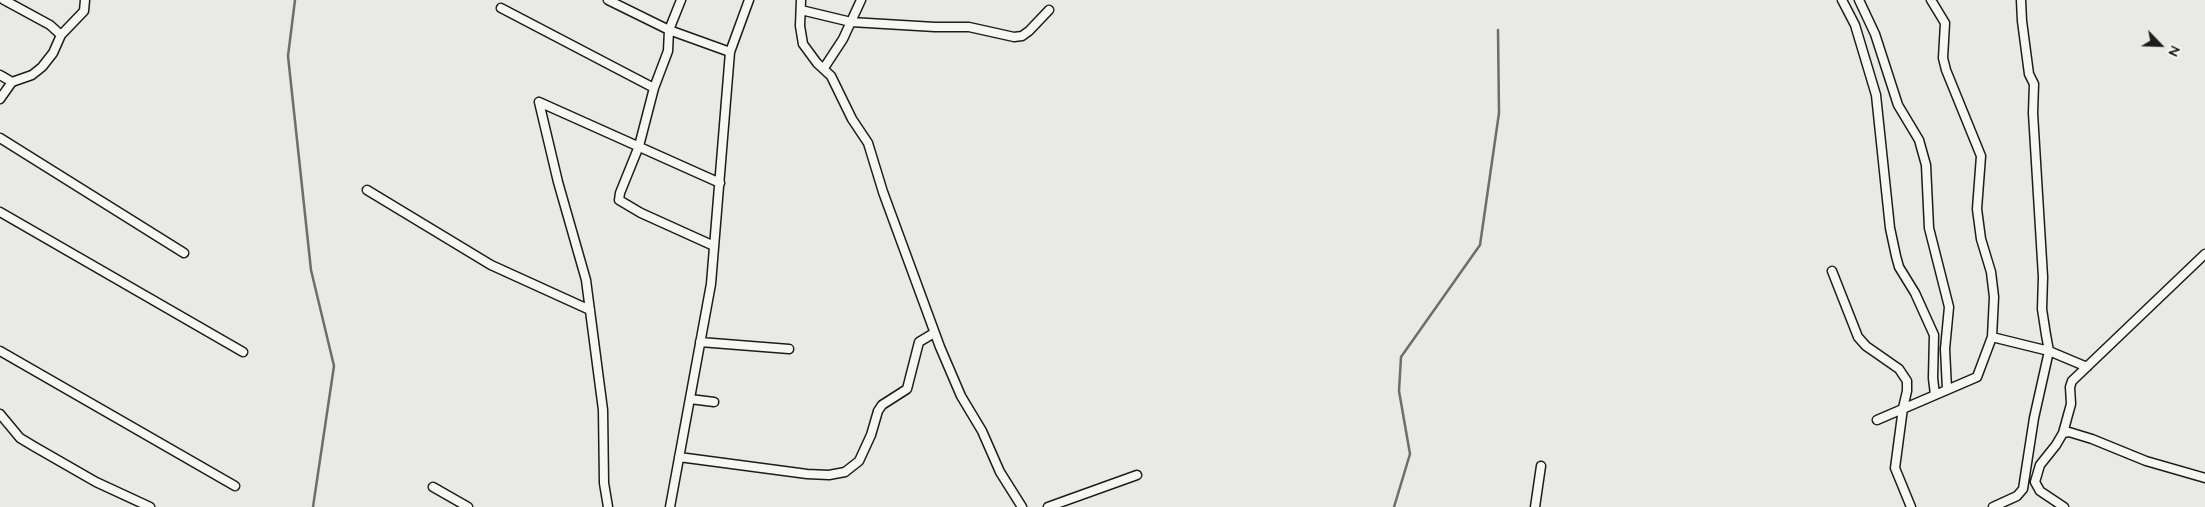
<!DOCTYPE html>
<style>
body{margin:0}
#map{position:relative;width:2205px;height:507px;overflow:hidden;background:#e9e9e5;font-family:"Architects Daughter",sans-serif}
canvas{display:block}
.north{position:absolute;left:2135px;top:20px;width:50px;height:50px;-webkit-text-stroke:4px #f6f6f2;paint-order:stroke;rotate:114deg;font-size:14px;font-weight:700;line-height:20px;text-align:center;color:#1c1c1c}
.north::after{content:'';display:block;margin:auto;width:18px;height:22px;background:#1c1c1c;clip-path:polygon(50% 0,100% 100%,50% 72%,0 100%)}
</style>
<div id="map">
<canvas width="2205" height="507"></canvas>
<div class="north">N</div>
</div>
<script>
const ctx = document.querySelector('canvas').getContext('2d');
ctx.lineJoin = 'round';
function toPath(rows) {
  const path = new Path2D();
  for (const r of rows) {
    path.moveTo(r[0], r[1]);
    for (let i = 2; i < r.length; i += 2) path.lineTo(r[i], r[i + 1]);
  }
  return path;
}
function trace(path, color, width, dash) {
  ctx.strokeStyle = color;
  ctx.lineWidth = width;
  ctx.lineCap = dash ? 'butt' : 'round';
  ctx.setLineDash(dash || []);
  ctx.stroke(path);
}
const stream = toPath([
 [295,0,288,56,311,270,334,366,313,507],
 [1394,507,1410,454,1399,391,1401,357,1480,245,1499,113,1498,30]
]);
const minor = toPath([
 [608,0,669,30,730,52],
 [681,0,669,30,668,51,654,88,639,146,620,193,619,200,641,213,714,246],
 [801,0,800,26,803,44,817,63,831,76,852,119,868,143,883,192,940,347,961,396,982,431,1000,472,1022,507],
 [1842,0,1855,25,1876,95,1890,228,1896,256,1899,267,1915,293,1934,335,1933,378,1935,395],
 [1859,0,1875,34,1898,105,1919,140,1926,165,1929,228,1949,307,1945,349,1947,389],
 [2021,0,2022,21,2029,74,2034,84,2033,113,2043,277,2042,309,2046,335,2049,351,2087,367],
 [501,8,654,88],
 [801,10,851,22,935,27,969,27,1014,37,1022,36,1029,31,1049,10],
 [61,35,84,11,85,0],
 [824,68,843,39,861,0],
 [0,75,12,82],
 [0,99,12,82,32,75,42,67,53,53,61,35,50,25,4,0],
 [539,102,558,182,586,280,603,410,604,483,608,507],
 [539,102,720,183],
 [0,138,184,253],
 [367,190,491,265,590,310],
 [0,212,243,352],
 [1832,271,1858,337,1866,346,1899,369,1907,381,1907,391,1903,408,1895,468,1911,507],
 [1992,337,2049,351,2034,418,2023,489,2017,496,1993,507],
 [700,342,789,349],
 [0,351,235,486],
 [690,399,714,402],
 [0,414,20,438,35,447,96,482,150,507],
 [1877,420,1977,377,1992,337,1994,297,1991,272,1981,239,1977,209,1981,156,1946,70,1943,58,1945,23,1931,0],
 [2063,433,2069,432,2092,439,2146,461,2205,478],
 [679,457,807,474,829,475,845,472,859,461,871,435,878,411,882,405,907,389,919,342,934,333],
 [433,487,468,507],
 [670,507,711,284,730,52,749,0],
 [1048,507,1137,475],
 [1535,507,1541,466],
 [2064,507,2040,491,2035,482,2040,465,2056,445,2063,433,2071,404,2070,387,2072,381,2205,254]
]);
trace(stream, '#6d6d6c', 2.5);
trace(minor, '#1c1c1c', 11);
trace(minor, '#f6f6f2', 8);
</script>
